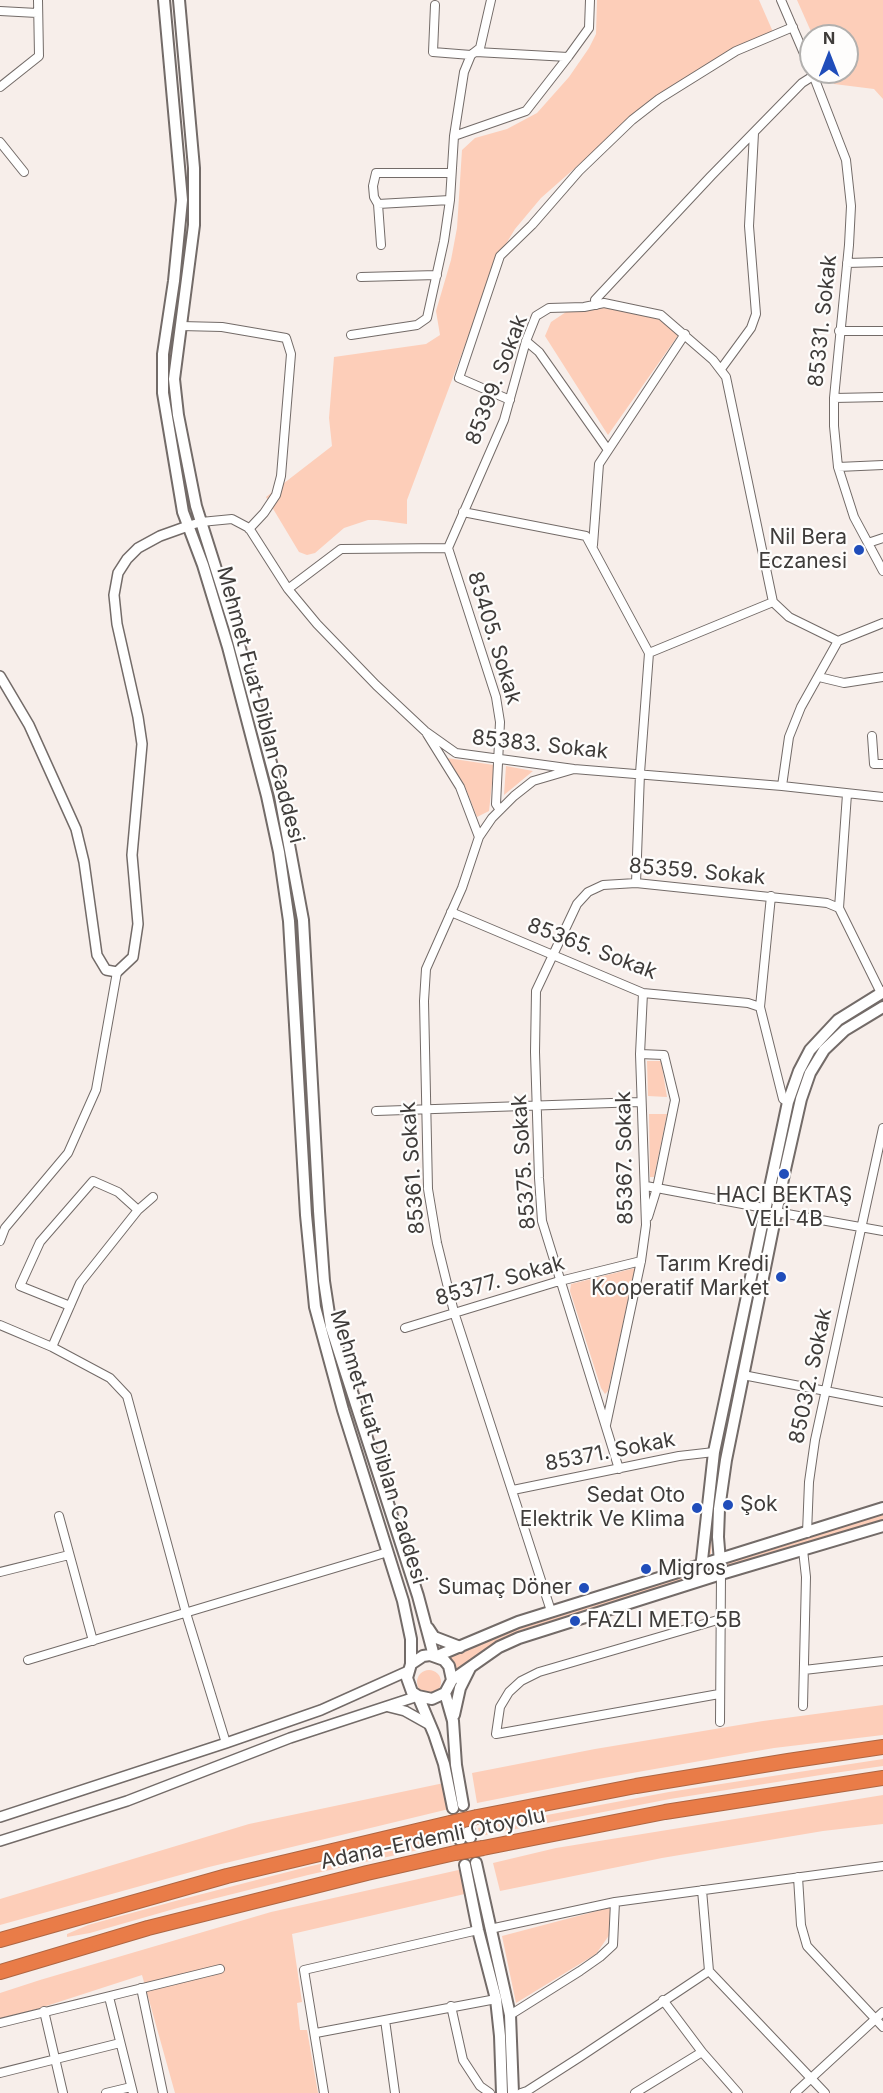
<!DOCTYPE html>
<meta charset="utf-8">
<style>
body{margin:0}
#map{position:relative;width:883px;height:2093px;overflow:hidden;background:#f7eeea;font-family:Inter,sans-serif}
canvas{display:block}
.north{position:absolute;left:799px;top:24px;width:60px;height:60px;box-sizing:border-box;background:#fefdfc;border:2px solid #b2b0ae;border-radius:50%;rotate:0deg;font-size:16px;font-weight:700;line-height:24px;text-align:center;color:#3f3c3a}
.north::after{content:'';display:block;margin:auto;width:21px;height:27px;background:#204dba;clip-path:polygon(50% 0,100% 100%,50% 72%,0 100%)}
</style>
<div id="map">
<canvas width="883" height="2093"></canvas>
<div class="north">N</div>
</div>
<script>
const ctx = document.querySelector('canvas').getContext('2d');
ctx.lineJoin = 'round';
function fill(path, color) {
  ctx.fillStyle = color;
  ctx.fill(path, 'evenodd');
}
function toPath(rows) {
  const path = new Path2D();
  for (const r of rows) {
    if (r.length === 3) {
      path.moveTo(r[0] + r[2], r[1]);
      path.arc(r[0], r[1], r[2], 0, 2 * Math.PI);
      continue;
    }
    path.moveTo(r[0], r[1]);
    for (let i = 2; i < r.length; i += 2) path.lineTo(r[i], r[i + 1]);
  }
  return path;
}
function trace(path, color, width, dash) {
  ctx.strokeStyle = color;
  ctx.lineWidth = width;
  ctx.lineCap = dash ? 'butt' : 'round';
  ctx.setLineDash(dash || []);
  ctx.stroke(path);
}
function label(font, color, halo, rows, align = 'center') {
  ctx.font = font + ' Inter,sans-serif';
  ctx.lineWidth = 4.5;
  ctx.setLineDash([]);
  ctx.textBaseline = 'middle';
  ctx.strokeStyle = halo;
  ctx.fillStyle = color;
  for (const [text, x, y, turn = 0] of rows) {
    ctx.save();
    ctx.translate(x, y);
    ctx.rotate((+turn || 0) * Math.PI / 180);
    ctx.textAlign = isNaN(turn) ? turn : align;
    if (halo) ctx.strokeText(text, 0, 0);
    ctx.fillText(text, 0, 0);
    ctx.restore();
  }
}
const green = toPath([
 [597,0,759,0,773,32,725,53,651,101,541,198,515,229,498,257,407,500,407,524,377,520,368,520,344,528,315,553,307,555,299,552,266,497,332,446,329,418,334,357,426,344,440,335,436,311,451,260,457,228,462,150,475,138,507,129,537,113,569,77,589,48,596,34],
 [797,0,883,0,883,99,874,89,834,84,829,72,847,72,847,36,813,36],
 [595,306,630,311,662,318,679,334,608,435,545,336,551,322,566,312],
 [447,758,494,765,489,811,477,817,464,784],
 [506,766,533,771,504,795],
 [883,998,883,1002,816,1054,724,1447,712,1530,711,1554,707,1554,709,1530,720,1446,793,1096,802,1074,814,1052,841,1024],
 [647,1061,661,1061,667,1097,648,1096],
 [649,1114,667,1114,654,1177,650,1177],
 [635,1268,608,1391,605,1394,601,1388,570,1291,571,1284],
 [883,1514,883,1521,727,1567,726,1562],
 [698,1571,699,1575,514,1634,488,1647,457,1670,450,1656,533,1622],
 [429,1682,12],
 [883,1705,883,1735,774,1748,598,1779,477,1803,472,1773,595,1749,763,1721],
 [883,1759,883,1766,827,1774,670,1799,480,1836,478,1828,669,1792],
 [444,1783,449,1809,209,1867,0,1925,0,1899,249,1824],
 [883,1795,883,1824,823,1831,662,1858,500,1891,493,1863,556,1848],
 [451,1834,453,1842,308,1875,181,1907,90,1933,67,1937,67,1934,88,1925,179,1900,307,1867],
 [463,1869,469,1893,292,1934,302,2002,297,2003,300,2030,307,2030,318,2093,175,2093,142,1975,0,2021,0,1993,40,1980,271,1912],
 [612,1907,610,1934,596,1954,516,2003,502,1936]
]);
const minor = toPath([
 [781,0,811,70],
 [435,5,433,52,471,55],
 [0,11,37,13],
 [476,52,568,57],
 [812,72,846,160,851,206,849,245,834,398,834,426,838,467,854,517,883,571],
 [0,87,39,56,38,0],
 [454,136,464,72,471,55,480,48,491,0],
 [0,142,24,172],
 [378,204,450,200],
 [381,245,378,204,374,197,373,186,376,173,451,173],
 [847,263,883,262],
 [361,277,437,275],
 [596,305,595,300,711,176,802,83,813,76],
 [181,326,222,327,286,338,291,354,281,476,276,495,264,513,249,529],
 [839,331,883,331],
 [351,335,417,325,427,318,444,241,450,200,454,136,526,111,568,57,589,28,590,0],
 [526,341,539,352,608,450],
 [721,369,751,328,756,314,749,226,754,133],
 [834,398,883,397],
 [510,400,459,378,500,256,532,225,579,171,632,120,659,99,736,51,793,27],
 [838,467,883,465],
 [463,512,586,536,649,653,640,773,636,883],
 [188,526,201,522,232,519,249,528,288,589,317,624,376,685,425,731,456,753,574,769,782,786,883,797],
 [868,543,883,538],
 [593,545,599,464,685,334],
 [448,548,504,420,526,341,536,316,549,308,584,307,604,303,661,315,713,360,726,377,773,602,789,617,838,641],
 [448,548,496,697,500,722,496,804,500,810],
 [288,589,341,549,448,548],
 [649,653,773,602],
 [819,677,844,683,883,677],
 [427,734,460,787,479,837],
 [872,736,874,764,883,764],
 [782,786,789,737,801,707,838,641,883,623],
 [847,794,839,908,881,993],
 [771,896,760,1007,783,1099,788,1102],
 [451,912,643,993,748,1003,760,1007],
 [640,1054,664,1055,675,1100,657,1188,648,1217],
 [376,1111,641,1102],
 [646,1186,764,1208],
 [776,1212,883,1231],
 [0,1241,5,1228,68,1153,96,1090,117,972],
 [70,1306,20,1286,40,1242,93,1181,118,1192,138,1210],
 [0,1325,52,1347,110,1378,127,1396,186,1613,226,1743],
 [405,1328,556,1282,641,1261],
 [52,1347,80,1283,138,1210,153,1197],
 [743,1375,883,1402],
 [606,1425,641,1261,646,1225,640,1054,643,993],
 [619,1469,542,1221,539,1178,535,1052,536,991,577,904,588,892,603,885,636,883,827,903,839,908],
 [513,1490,679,1456,714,1452],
 [59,1516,93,1641],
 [807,1533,809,1482,815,1440,883,1128],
 [803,1550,806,1577,803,1706],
 [0,1572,69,1555],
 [551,1611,454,1312,437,1243,428,1189,424,1001,426,969,462,888,479,837,492,818,514,796,533,781,574,769],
 [28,1660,388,1552],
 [804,1670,883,1661],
 [719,1694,496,1734,500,1707,509,1692,521,1681,539,1672,721,1619],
 [720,1722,721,1574],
 [798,1877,801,1925,807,1946,883,2027],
 [702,1890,709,1971],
 [490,1929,615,1902,883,1866],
 [141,1988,163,2093],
 [109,1997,133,2093],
 [663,2000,702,2052,738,2093],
 [451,2006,463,2060,480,2086,490,2093],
 [44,2011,63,2093],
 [510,2015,580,1971,600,1957,613,1945,615,1902],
 [385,2020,395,2093],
 [0,2023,220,1969],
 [316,2033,496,1999],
 [0,2073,120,2043],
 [106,2093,131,2087],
 [324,2093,304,1970,478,1930],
 [521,2093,527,2091,580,2057,709,1971,825,2093],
 [635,2093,702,2052],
 [795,2093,883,2012]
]);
const tertiary = toPath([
 [0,676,29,725,76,829,84,862,97,955,106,970,117,972,133,957,138,924,132,855,142,744,138,717,117,624,114,595,118,573,127,559,138,548,160,536,188,526],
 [389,1707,405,1711,430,1725],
 [0,1817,226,1743,321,1710,408,1671],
 [0,1841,127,1801,290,1738,418,1696]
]);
const secondary = toPath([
 [164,0,182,200,174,281,163,354,163,393,183,512,203,565,228,647,267,796,279,852,289,921,306,1215,315,1307,343,1410,403,1601,411,1639,411,1664],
 [179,0,194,168,194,225,174,379,178,415,196,506,234,626,280,796,303,920,319,1211,324,1281,331,1327,418,1596,434,1656],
 [721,1574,718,1537,719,1509,726,1460,784,1174,801,1099,810,1073,824,1050,845,1030,883,1007],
 [704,1579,702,1560,714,1452,788,1102,799,1071,810,1050,838,1020,883,992],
 [428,1628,434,1637,460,1647],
 [437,1656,518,1622,883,1508],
 [452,1680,499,1647,519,1638,721,1574,883,1526],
 [445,1693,453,1721,456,1765,463,1805],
 [418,1696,432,1699,445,1693,452,1680,449,1666,444,1660,430,1655,423,1656,411,1664,407,1678,412,1692,418,1696,434,1734,444,1764,453,1808],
 [454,1715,460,1688,470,1668],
 [469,1831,470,1838],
 [458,1833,460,1840],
 [476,1863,510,2015,513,2093],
 [465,1865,478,1930,496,1999,500,2036,502,2093]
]);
const motorway = toPath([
 [477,1817,636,1786,788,1761,883,1747],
 [483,1848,665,1812,883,1778],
 [0,1940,227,1876,450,1823],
 [0,1972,148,1928,367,1873,455,1853]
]);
const motorwayBridge = toPath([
 [450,1823,477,1817],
 [455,1853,483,1848]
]);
const markers = [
 [859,550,6,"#204dba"],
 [784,1174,6,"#204dba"],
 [781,1277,6,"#204dba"],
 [728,1505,6,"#204dba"],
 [697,1508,6,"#204dba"],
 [646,1569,6,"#204dba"],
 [584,1588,6,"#204dba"],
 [575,1621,6,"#204dba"]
];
const streetNames = [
 ["85331. Sokak",823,321,-84],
 ["85399. Sokak",497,380,-69],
 ["85405. Sokak",494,638,73],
 ["Mehmet Fuat Diblan Caddesi",260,705,75],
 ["85383. Sokak",540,745,6],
 ["85359. Sokak",697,872,5],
 ["85365. Sokak",592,949,21],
 ["85367. Sokak",625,1158,-91],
 ["85375. Sokak",524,1162,-94],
 ["85361. Sokak",413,1168,-94],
 ["85377. Sokak",500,1281,-16],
 ["85032. Sokak",811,1376,-78],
 ["Mehmet Fuat Diblan Caddesi",378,1447,73],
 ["85371. Sokak",610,1452,-11],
 ["Adana-Erdemli Otoyolu",433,1839,-12]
];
const poiNames = [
 ["Nil Bera",847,538],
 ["Eczanesi",847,562],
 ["HACI BEKTAŞ",784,1196,"center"],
 ["VELİ 4B",784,1220,"center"],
 ["Tarım Kredi",769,1265],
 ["Kooperatif Market",769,1289],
 ["Sedat Oto",685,1496],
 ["Elektrik Ve Klima",685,1520],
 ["Şok",740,1505,"left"],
 ["Migros",658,1569,"left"],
 ["Sumaç Döner",572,1588],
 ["FAZLI METO 5B",587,1621,"left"]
];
fill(green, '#fdceb9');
trace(minor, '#736b68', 10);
trace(tertiary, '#736b68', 12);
trace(secondary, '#736b68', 14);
trace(motorway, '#ae6643', 16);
trace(minor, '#fff', 8);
trace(tertiary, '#fff', 9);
trace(secondary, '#fff', 10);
trace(motorway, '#e97c48', 14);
trace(motorwayBridge, '#ae6643', 16, []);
trace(motorwayBridge, '#e97c48', 14);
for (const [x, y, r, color] of markers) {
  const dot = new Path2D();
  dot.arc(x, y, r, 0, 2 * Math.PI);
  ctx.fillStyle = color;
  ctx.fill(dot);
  trace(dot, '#fefdfc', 2);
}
label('21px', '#3f3c3a', '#fefdfc', streetNames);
label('21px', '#3f3c3a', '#fefdfc', poiNames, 'right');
</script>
